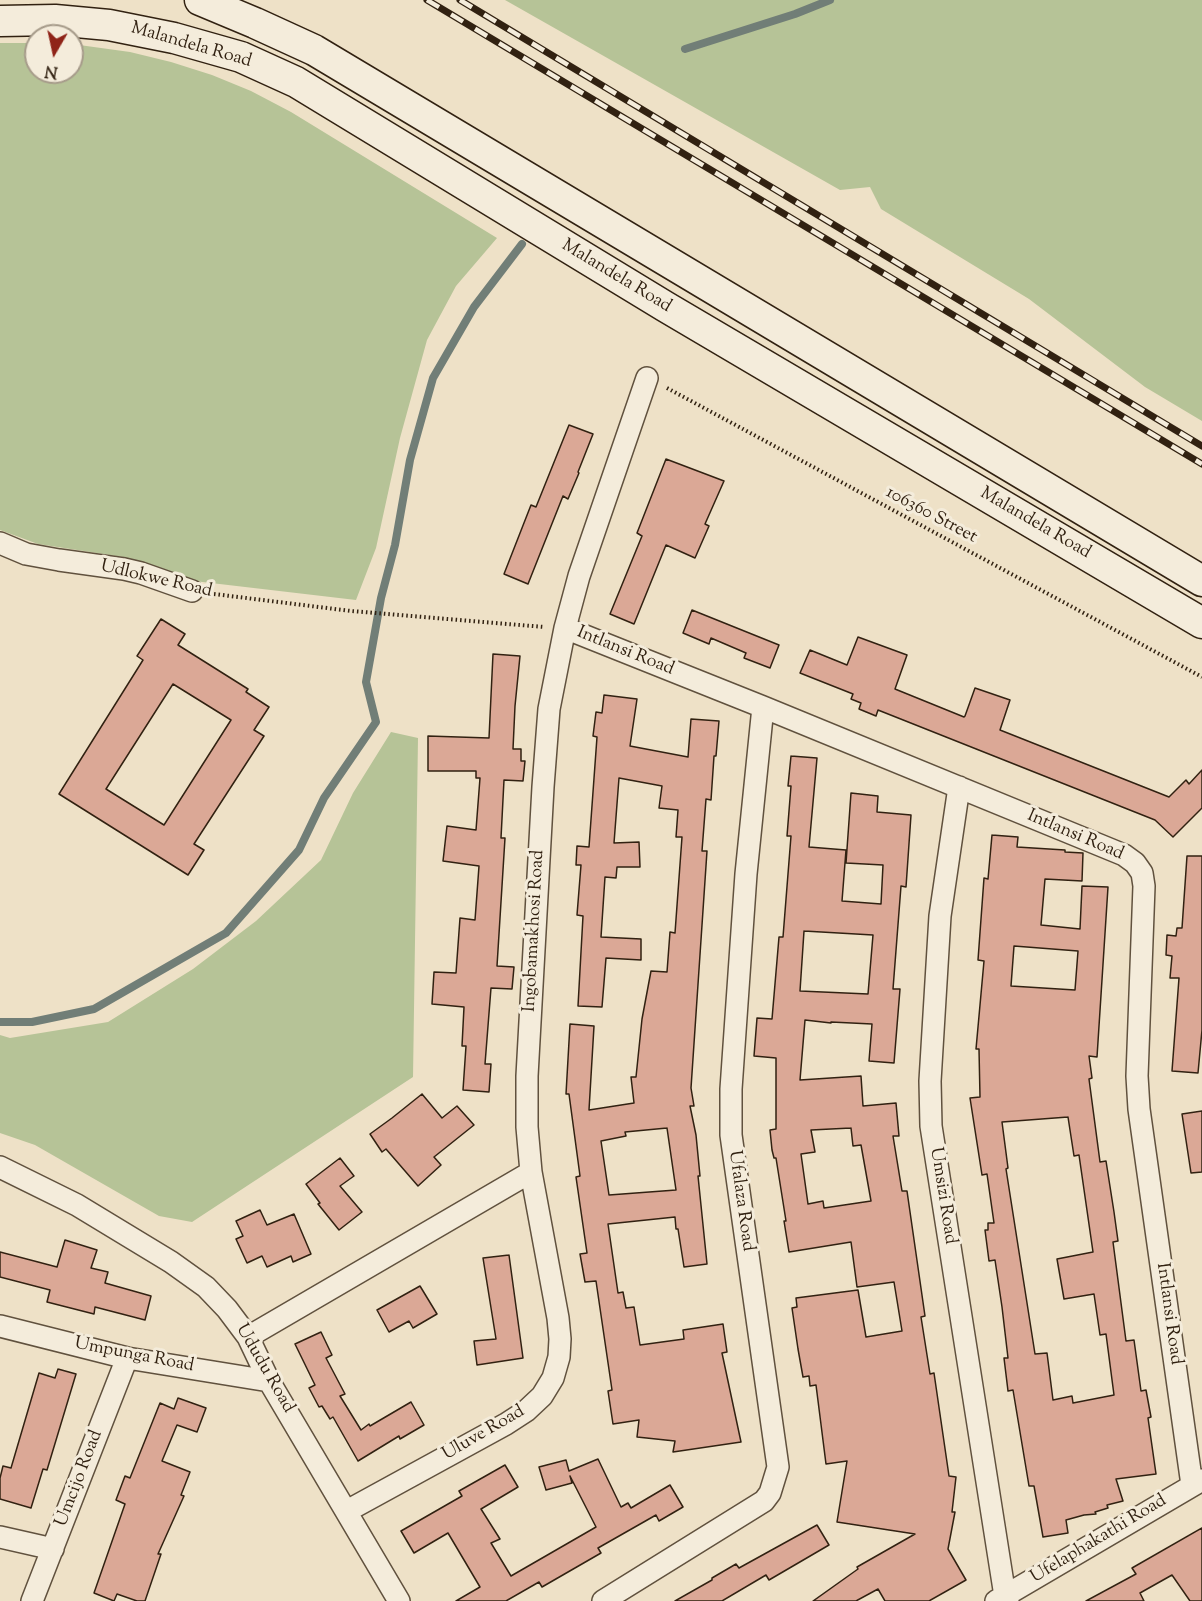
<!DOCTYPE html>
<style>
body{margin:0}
#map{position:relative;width:1202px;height:1601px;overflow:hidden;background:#eee1c7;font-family:"Sorts Mill Goudy",serif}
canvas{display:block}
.north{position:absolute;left:24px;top:24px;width:60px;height:60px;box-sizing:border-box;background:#f4ecdb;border:2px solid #a69b8a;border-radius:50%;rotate:189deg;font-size:16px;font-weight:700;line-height:24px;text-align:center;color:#312111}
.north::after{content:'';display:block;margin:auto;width:21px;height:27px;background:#8f2418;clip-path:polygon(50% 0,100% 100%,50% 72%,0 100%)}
</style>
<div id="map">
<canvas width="1202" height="1601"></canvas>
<div class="north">N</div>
</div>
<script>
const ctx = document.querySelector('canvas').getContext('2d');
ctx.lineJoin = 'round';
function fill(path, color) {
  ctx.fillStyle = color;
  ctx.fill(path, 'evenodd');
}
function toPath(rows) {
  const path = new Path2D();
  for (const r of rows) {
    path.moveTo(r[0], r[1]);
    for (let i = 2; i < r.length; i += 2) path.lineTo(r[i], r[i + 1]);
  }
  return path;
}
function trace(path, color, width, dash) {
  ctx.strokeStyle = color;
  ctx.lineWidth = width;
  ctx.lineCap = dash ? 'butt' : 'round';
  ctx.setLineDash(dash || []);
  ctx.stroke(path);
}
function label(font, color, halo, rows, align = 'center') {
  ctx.font = font + ' "Sorts Mill Goudy",serif';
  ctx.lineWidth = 6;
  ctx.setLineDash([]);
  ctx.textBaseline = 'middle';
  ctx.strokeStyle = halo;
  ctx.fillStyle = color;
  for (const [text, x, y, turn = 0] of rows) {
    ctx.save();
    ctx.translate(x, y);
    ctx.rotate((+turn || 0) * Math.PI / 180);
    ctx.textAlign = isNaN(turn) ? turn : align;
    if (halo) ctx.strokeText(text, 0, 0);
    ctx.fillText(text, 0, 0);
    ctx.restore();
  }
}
const green = toPath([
 [505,0,1202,0,1202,421,1145,387,1029,299,881,209,870,187,840,190],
 [0,43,36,43,36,72,72,72,72,44,130,52,171,62,212,75,251,91,291,112,497,238,456,286,427,340,400,438,376,548,356,600,194,581,123,557,38,544,0,530],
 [391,732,418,738,413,1077,192,1222,159,1216,35,1145,0,1133,0,1035,10,1038,108,1022,193,969,256,921,321,860,353,793]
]);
const stream = toPath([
 [685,49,795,14,830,0],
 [0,1022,32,1022,94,1009,226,933,299,850,324,798,376,722,366,682,381,598,395,545,410,460,433,378,474,307,522,244]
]);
const building = toPath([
 [569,425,593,434,578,472,579,473,568,499,563,496,528,584,504,574,531,505,536,507,569,425],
 [666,459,724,481,705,524,709,526,695,558,666,545,634,624,610,614,642,536,637,533,666,459],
 [692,610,779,645,770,668,744,658,746,653,711,638,709,644,683,633,692,610],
 [161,619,185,634,178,645,248,689,246,692,269,707,254,730,264,736,194,844,204,850,188,875,59,794,143,660,137,656,161,619],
 [173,684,231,720,164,825,106,789,173,684],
 [858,637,907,655,895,689,964,717,965,716,975,688,1010,700,1000,730,1169,797,1186,780,1189,784,1202,770,1202,808,1173,837,1155,820,878,710,876,716,859,709,861,703,851,699,853,694,800,673,810,650,847,665,858,637],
 [493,654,520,656,515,706,513,749,521,749,521,761,525,761,523,781,504,780,501,838,505,838,497,966,514,967,512,989,491,988,485,1064,491,1064,489,1092,463,1090,466,1046,462,1046,464,1007,432,1004,434,972,456,973,460,918,475,920,479,866,443,861,447,826,476,830,480,778,476,778,476,771,428,771,428,736,489,738,493,654],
 [604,695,637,699,630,746,688,757,691,719,719,721,716,756,714,756,711,800,706,799,702,851,707,851,691,1088,694,1106,690,1106,696,1135,700,1176,698,1176,707,1264,684,1267,678,1229,676,1229,675,1217,608,1224,618,1293,623,1292,626,1308,634,1307,640,1345,684,1339,683,1330,723,1324,727,1352,722,1353,741,1442,673,1452,675,1441,637,1437,639,1420,613,1424,608,1391,612,1390,596,1281,585,1282,580,1254,587,1253,576,1177,580,1176,569,1094,566,1094,570,1024,594,1026,589,1110,634,1103,631,1077,636,1077,642,1019,651,971,667,972,670,932,675,933,682,837,676,837,678,810,659,808,662,786,619,778,614,843,639,842,640,867,617,867,616,878,605,877,601,937,641,939,641,960,606,958,602,1007,578,1006,583,916,577,915,581,865,576,865,577,846,589,847,597,737,593,736,596,712,602,713,604,695],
 [667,1128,676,1190,609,1195,601,1141,626,1136,625,1132,667,1128],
 [791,756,817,758,809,847,846,850,842,901,881,904,883,865,846,863,851,793,878,796,877,812,911,815,906,887,901,886,893,989,900,989,894,1063,869,1061,872,1024,831,1022,831,1023,805,1020,800,1080,861,1076,863,1106,896,1103,899,1136,893,1136,902,1191,907,1191,925,1316,921,1317,930,1374,934,1373,949,1476,956,1477,952,1512,955,1512,948,1549,966,1580,929,1601,885,1601,878,1589,856,1601,813,1601,858,1569,857,1567,915,1534,837,1522,847,1461,826,1464,816,1385,810,1386,809,1376,803,1377,798,1349,792,1308,797,1307,796,1298,858,1290,866,1337,902,1331,894,1282,857,1287,851,1242,789,1252,784,1221,786,1221,776,1158,774,1158,772,1150,770,1130,776,1129,776,1058,754,1056,757,1018,772,1019,779,937,783,937,791,836,787,836,791,786,788,786,791,756],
 [804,931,873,935,868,994,800,991,804,931],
 [851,1128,853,1146,861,1145,871,1201,824,1208,823,1201,808,1204,801,1154,815,1152,811,1130,851,1128],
 [992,835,1018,837,1017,847,1065,850,1065,852,1083,853,1082,881,1045,879,1041,925,1080,929,1082,886,1108,887,1097,1057,1089,1056,1092,1078,1089,1079,1100,1162,1106,1161,1114,1212,1118,1241,1113,1242,1126,1341,1134,1340,1141,1391,1146,1390,1151,1417,1148,1418,1156,1474,1116,1479,1123,1501,1107,1505,1108,1508,1095,1512,1096,1514,1084,1515,1066,1520,1068,1533,1043,1537,1034,1486,1029,1486,1013,1390,1008,1391,1004,1358,1008,1358,1002,1307,995,1260,989,1261,985,1230,988,1230,988,1223,994,1223,987,1174,982,1175,970,1098,980,1097,979,1049,976,1049,984,961,978,960,984,878,988,879,992,835],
 [1014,946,1078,951,1075,990,1011,986,1014,946],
 [1068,1117,1074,1156,1079,1155,1093,1252,1057,1259,1064,1299,1094,1294,1100,1335,1106,1334,1114,1395,1073,1403,1072,1396,1053,1400,1047,1353,1035,1354,1006,1169,1008,1168,1002,1122,1068,1117],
 [1187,856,1202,856,1202,1030,1198,1073,1172,1071,1179,978,1170,978,1172,956,1166,955,1167,935,1176,936,1177,928,1182,928,1187,856],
 [422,1094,442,1118,457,1106,474,1125,434,1157,441,1165,418,1186,386,1149,382,1152,370,1134,392,1118,422,1094],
 [1202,1111,1202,1172,1191,1173,1182,1114,1202,1111],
 [340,1158,354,1176,340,1186,362,1212,339,1230,318,1204,320,1203,306,1184,340,1158],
 [260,1210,267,1225,294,1214,311,1254,293,1262,291,1256,267,1267,262,1256,247,1263,236,1239,243,1236,236,1221,260,1210],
 [65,1240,97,1250,91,1268,108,1272,105,1283,151,1296,145,1320,95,1307,94,1314,47,1302,50,1290,0,1277,0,1252,57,1267,65,1240],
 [509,1255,523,1358,477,1365,474,1341,496,1339,483,1258,509,1255],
 [420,1286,437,1314,413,1328,409,1321,389,1332,377,1310,420,1286],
 [321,1332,332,1355,326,1358,345,1394,340,1396,361,1430,369,1424,370,1426,411,1402,424,1425,400,1439,399,1436,358,1461,333,1417,330,1419,322,1406,319,1407,309,1388,315,1385,295,1344,321,1332],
 [58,1369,76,1374,47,1470,43,1469,31,1508,0,1499,0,1478,3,1466,11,1468,39,1373,55,1378,58,1369],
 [178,1398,206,1408,197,1432,177,1425,162,1461,190,1472,181,1495,184,1496,158,1554,161,1554,145,1601,137,1601,117,1594,114,1601,94,1593,125,1504,116,1500,125,1476,130,1478,160,1403,174,1409,178,1398],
 [598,1459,621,1507,628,1503,631,1508,670,1485,683,1507,659,1521,656,1515,598,1548,601,1553,542,1587,539,1582,506,1601,456,1601,480,1587,448,1533,414,1553,401,1531,462,1496,459,1491,505,1465,518,1487,481,1509,500,1539,491,1543,511,1576,596,1527,570,1476,572,1483,546,1490,539,1467,566,1460,569,1471,598,1459],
 [817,1525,829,1545,769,1580,766,1575,722,1601,675,1601,712,1580,712,1578,736,1564,739,1568,817,1525],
 [1202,1528,1202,1601,1190,1601,1172,1575,1140,1593,1144,1601,1086,1601,1136,1574,1132,1568,1202,1528]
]);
const path = toPath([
 [667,388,1202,677],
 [214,594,351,611,544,627]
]);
const minor = toPath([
 [0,543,26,554,59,560,124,569,141,573,192,591],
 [565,628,763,707,1124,855,1135,863,1142,873,1144,886,1137,1076,1139,1109,1192,1485],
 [959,787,940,916,930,1081,931,1126,1005,1596,1008,1601],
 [0,1167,77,1205,171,1262,206,1287,227,1309,248,1337,269,1381,399,1601],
 [0,1326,127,1358,269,1381],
 [248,1337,531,1172,527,1127,527,1076,543,787,549,709,565,628,579,576,647,378],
 [347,1511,506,1424,526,1411,542,1396,553,1378,559,1357,560,1339,558,1318,531,1172],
 [0,1537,53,1549],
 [32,1601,127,1358],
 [603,1601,764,1501,770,1493,778,1467,731,1135,731,1089,746,874,763,707],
 [996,1601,1202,1480]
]);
const secondary = toPath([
 [200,0,255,23,314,50,1202,581],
 [0,21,55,20,109,25,174,38,241,57,296,82,666,307,1202,623]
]);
const rail = toPath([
 [427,0,1202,464],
 [460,0,1202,446]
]);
const streetNames = [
 ["Malandela Road",191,46,16],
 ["Malandela Road",616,277,31],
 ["106360 Street",931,516,28],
 ["Malandela Road",1035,524,30],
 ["Udlokwe Road",156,580,13],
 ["Intlansi Road",625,652,22],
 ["Intlansi Road",1075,836,23],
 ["Ingobamakhosi Road",535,931,-87],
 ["Umsizi Road",942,1196,81],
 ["Ufalaza Road",740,1201,82],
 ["Intlansi Road",1168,1314,82],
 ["Umpunga Road",134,1356,11],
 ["Ududu Road",264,1369,60],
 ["Uluve Road",484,1434,-30],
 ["Umcijo Road",80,1479,-69],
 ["Ufelaphakathi Road",1099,1540,-31]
];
fill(green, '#b6c397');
trace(stream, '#717e77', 8);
fill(building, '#dba896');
trace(building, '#312111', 1.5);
trace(minor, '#60513e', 24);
trace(secondary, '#312111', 33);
trace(path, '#312111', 4, [1.5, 3]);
trace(minor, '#f4ecdb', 21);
trace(secondary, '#f4ecdb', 30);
trace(rail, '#312111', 7);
trace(rail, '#f4ecdb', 4.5, [14]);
label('18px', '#312111', '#f4ecdb', streetNames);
</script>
